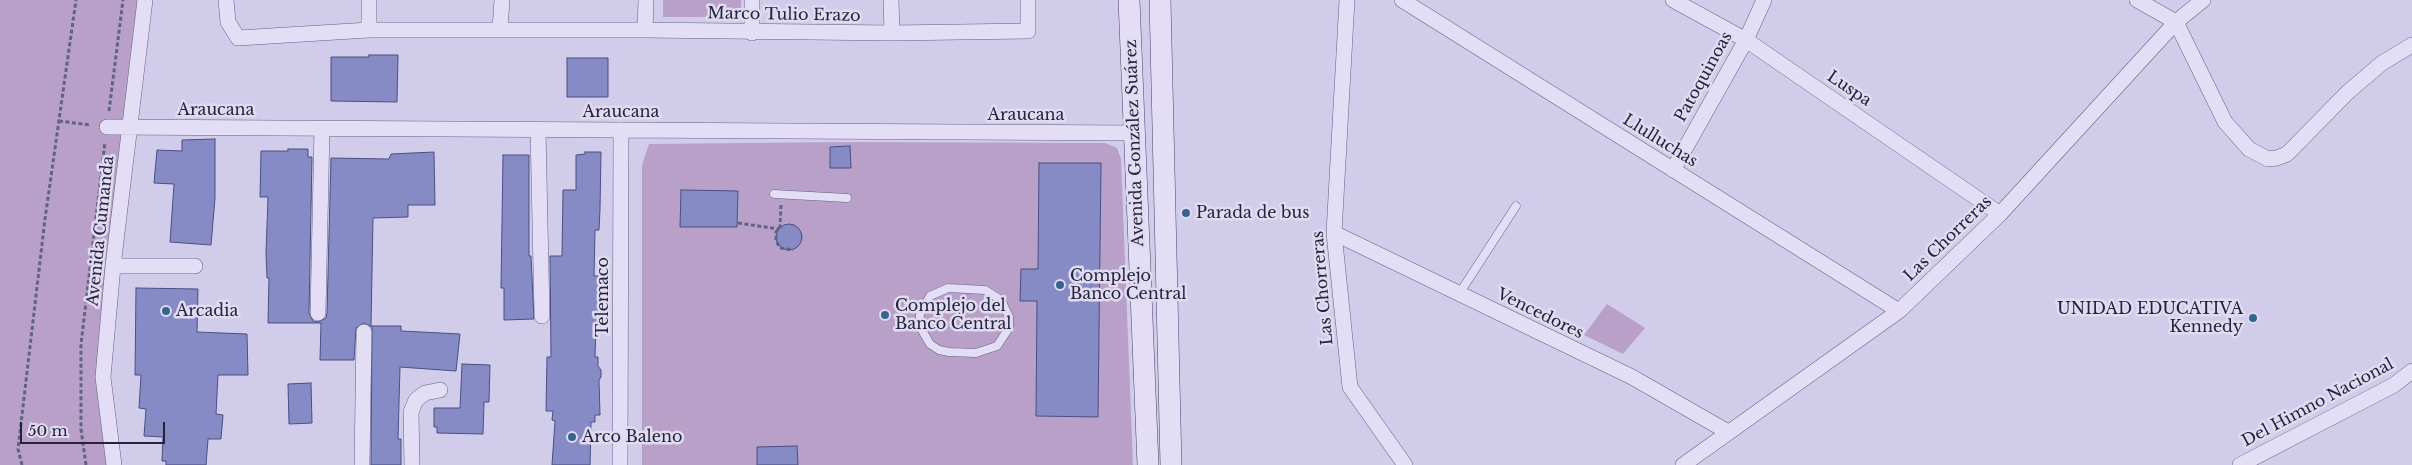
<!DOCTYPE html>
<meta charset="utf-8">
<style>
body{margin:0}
#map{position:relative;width:2412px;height:465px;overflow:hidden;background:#d2cceb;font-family:"Libre Baskerville",serif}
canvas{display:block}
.scale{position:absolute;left:20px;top:422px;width:145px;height:22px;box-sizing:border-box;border:2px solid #232339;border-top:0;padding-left:6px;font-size:15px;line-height:18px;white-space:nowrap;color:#232339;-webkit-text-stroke:4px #e0daf3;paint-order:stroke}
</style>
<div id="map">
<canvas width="2412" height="465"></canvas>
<div class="scale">50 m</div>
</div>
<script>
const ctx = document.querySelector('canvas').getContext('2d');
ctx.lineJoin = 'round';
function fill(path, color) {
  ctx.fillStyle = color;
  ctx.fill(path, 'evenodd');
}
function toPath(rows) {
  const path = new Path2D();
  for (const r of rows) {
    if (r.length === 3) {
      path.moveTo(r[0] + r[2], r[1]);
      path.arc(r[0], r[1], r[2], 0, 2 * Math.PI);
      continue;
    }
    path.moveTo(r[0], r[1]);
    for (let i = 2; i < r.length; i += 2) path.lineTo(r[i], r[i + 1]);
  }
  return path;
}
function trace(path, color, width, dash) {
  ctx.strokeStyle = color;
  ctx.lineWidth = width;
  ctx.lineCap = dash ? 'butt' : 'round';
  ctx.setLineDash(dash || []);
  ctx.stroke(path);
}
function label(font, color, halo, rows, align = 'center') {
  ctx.font = font + ' "Libre Baskerville",serif';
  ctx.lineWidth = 5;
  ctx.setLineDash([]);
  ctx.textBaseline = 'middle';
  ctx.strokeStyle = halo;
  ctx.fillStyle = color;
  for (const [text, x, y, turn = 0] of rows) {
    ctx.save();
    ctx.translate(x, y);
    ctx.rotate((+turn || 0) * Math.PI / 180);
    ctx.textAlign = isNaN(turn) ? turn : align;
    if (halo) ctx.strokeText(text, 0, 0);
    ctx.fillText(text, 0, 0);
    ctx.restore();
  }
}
const green = toPath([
 [0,0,145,0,103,377,114,465,0,465],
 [663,0,741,0,741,17,663,17],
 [846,142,1105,143,1117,148,1121,159,1133,465,642,465,642,165,649,144],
 [1607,304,1645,328,1623,354,1584,335]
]);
const building = toPath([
 [369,55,398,55,397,102,331,101,331,57,369,57,369,55],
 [567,58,608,58,608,97,567,97,567,58],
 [215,139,215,198,211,245,170,242,174,184,154,183,157,150,182,151,182,140,215,139],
 [850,146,851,168,830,168,830,147,850,146],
 [288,149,308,149,308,157,312,157,309,313,313,321,318,322,326,318,327,313,331,158,389,159,391,154,434,152,435,205,408,205,408,217,373,218,371,326,401,326,401,331,460,334,456,371,400,367,398,439,401,439,401,465,371,465,372,327,364,323,356,328,354,360,320,360,321,323,268,323,269,278,267,278,266,253,268,197,260,197,261,151,288,151,288,149],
 [585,152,601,152,600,209,599,230,595,230,594,276,601,276,601,324,596,324,595,357,598,357,598,366,601,370,601,377,599,380,600,415,595,415,595,422,591,422,590,465,552,465,555,421,552,420,553,411,546,411,547,357,551,357,550,256,562,256,563,190,576,190,576,155,585,154,585,152],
 [503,155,529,155,529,256,531,256,534,319,504,320,504,288,501,288,503,155],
 [1039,163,1101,163,1098,417,1036,416,1037,301,1020,301,1021,269,1038,269,1039,163],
 [681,190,738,191,737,227,680,227,681,190],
 [789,237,13],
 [136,288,198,289,197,332,247,334,248,375,218,375,216,414,223,415,221,439,208,439,206,465,166,465,166,461,162,461,163,437,144,436,146,409,139,408,141,375,135,375,136,288],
 [462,364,490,365,489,402,484,402,483,434,437,433,437,427,434,427,434,408,460,408,462,364],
 [311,383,312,423,289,424,288,384,311,383],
 [797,446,798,465,757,465,757,447,797,446]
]);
const path = toPath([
 [109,111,123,0],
 [59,121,90,125],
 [781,205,780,227,776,232,776,241,780,248,793,250],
 [738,223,779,229],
 [22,465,18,449,45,219,76,0],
 [86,465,81,429,81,344,105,142]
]);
const service = toPath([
 [774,194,847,198],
 [948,288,985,290,1001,300,1009,317,1009,328,997,346,976,353,949,352,939,350,930,344,919,325,920,314,930,296,948,288],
 [1459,294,1516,206]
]);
const minor = toPath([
 [226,0,228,22,238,38,369,30,645,30,892,33,1028,31,1028,0],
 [752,0,752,33],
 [891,0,892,33],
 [1347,0,1334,233,1350,387,1405,465],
 [1402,0,1899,311],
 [1673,0,1746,40,2000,214],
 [2137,0,2176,22,2225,122,2249,149,2268,159,2277,158,2287,154,2348,92,2382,63,2412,45],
 [500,29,502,0],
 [369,30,369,0],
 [645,30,646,0],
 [107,127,1134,133],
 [538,130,542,316],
 [1673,170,1746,40,1764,0],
 [1334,233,1632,377,1728,432],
 [113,266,195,266],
 [318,313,322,129],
 [114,465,103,377,113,266,145,0],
 [362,465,364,332],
 [412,465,411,412,416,400,425,393,440,390],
 [620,465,621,130],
 [1683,465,1899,311,2000,214,2176,22,2203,0],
 [2240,465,2394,385,2412,371]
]);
const secondary = toPath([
 [1129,0,1148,465],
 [1160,0,1171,465]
]);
const markers = [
 [1186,213,5,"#37648f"],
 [1060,285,5,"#37648f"],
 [166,311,5,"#37648f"],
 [885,315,5,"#37648f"],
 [2253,318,5,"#37648f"],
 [572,437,5,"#37648f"]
];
const streetNames = [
 ["Marco Tulio Erazo",784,15,1],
 ["Patoquinoas",1704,77,-61],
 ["Luspa",1849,89,34],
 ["Araucana",216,110],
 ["Araucana",621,112],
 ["Araucana",1026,115],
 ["Llulluchas",1660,141,32],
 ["Avenida González Suárez",1135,143,-92],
 ["Avenida Cumanda",101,231,-84],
 ["Las Chorreras",1948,239,-44],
 ["Las Chorreras",1323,288,-95],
 ["Telemaco",603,297,-90],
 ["Vencedores",1540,314,26],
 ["Del Himno Nacional",2318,403,-28]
];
const poiNames = [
 ["Parada de bus",1196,213],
 ["Complejo",1070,276],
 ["Banco Central",1070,294],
 ["Complejo del",895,306],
 ["Banco Central",895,324],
 ["UNIDAD EDUCATIVA",2243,309,"right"],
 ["Kennedy",2243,327,"right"],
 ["Arcadia",176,311],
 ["Arco Baleno",582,437]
];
fill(green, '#b9a0c8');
fill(building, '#868bc5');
trace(building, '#494f83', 1);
trace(service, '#626186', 9);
trace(minor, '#626186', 16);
trace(secondary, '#444468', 22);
trace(path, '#626186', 3, [4, 2.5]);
trace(service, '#e3def6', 8);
trace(minor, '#e3def6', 15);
trace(secondary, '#e3def6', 21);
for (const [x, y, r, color] of markers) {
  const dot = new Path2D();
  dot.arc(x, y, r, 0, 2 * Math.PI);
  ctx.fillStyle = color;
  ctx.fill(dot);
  trace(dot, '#e0daf3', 2);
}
label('16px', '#232339', '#e0daf3', streetNames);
label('16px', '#232339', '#e0daf3', poiNames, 'left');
</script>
